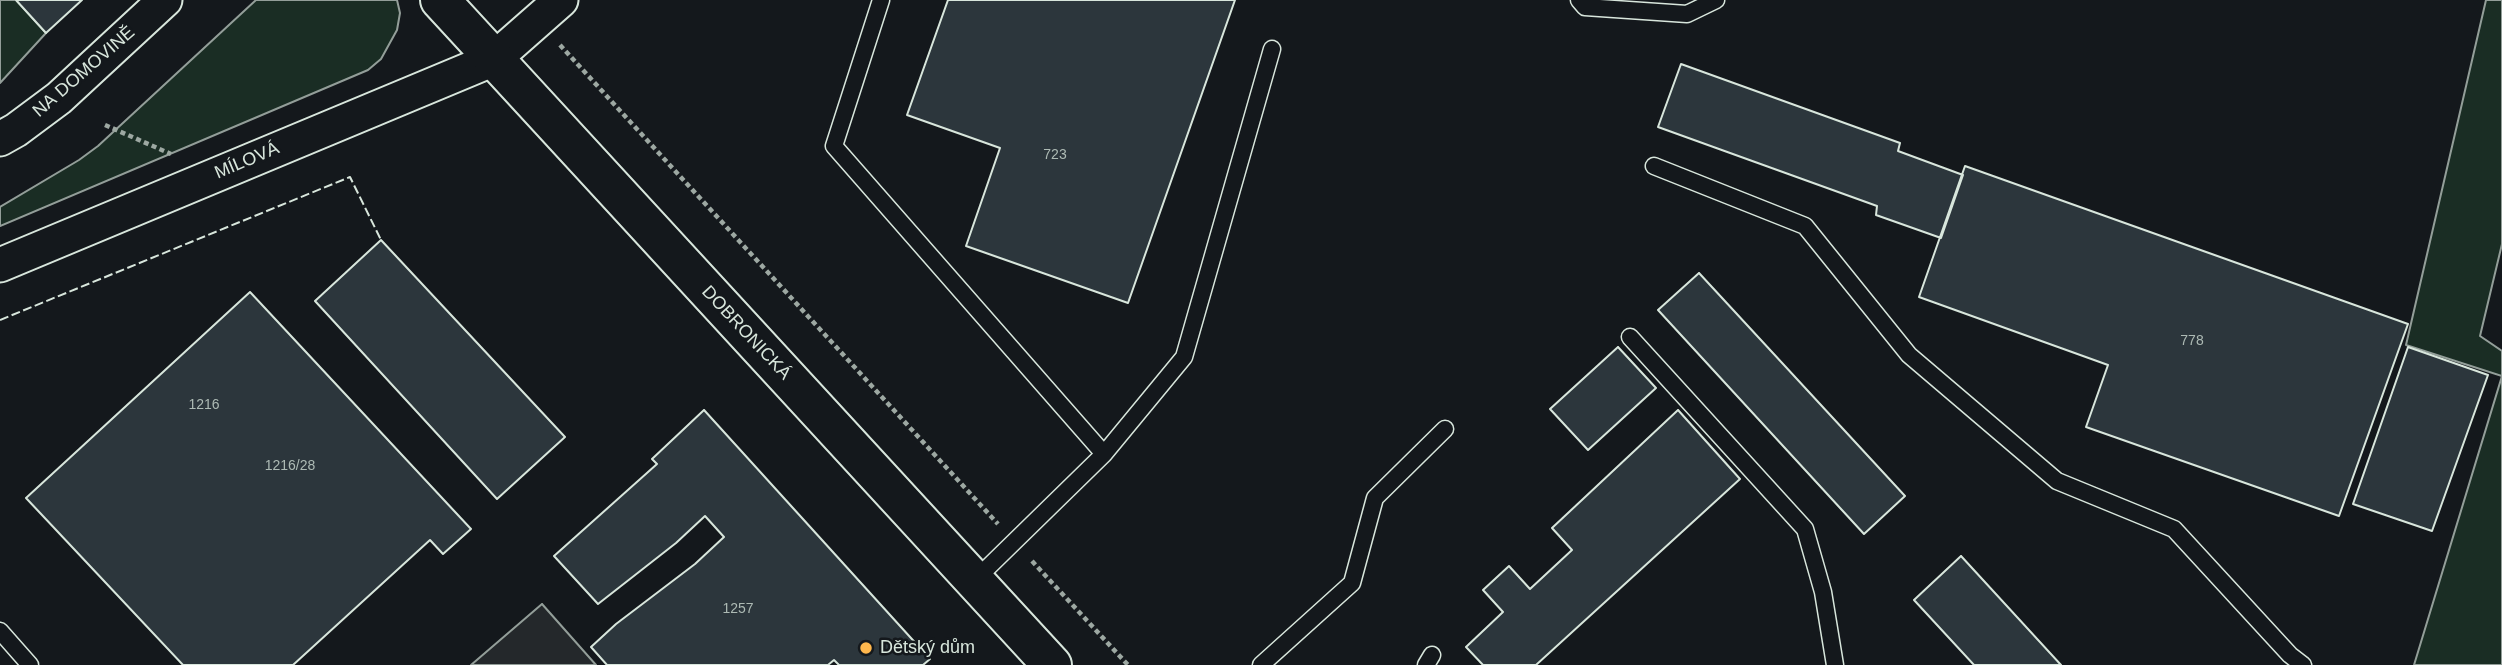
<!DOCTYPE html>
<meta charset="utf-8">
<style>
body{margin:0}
canvas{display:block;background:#14181c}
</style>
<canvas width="2502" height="665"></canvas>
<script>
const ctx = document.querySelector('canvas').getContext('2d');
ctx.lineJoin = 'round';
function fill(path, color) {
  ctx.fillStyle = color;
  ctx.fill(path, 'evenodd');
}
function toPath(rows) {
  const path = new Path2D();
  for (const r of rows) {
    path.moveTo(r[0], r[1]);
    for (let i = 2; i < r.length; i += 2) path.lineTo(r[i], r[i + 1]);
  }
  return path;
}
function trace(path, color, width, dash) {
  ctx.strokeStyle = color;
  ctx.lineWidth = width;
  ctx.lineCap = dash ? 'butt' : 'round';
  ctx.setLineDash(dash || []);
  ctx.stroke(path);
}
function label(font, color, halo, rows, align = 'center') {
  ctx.font = font + ' Arial,sans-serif';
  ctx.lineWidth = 5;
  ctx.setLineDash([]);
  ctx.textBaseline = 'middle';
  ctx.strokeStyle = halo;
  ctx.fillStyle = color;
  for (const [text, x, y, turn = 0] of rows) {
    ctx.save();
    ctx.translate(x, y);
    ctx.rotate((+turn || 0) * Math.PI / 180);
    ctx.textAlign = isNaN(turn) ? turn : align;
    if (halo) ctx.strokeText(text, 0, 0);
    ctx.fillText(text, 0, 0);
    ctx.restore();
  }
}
const green = toPath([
 [0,0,16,0,46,33,0,83,0,0],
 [256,0,397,0,400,13,397,30,381,59,368,70,0,226,0,207,79,160,98,146,256,0],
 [2486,0,2502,0,2502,244,2480,336,2502,351,2502,665,2414,665,2502,376,2406,345,2486,0]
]);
const parking = toPath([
 [542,604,596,665,471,665,542,604]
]);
const building = toPath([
 [16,0,82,0,46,33,16,0],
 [948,0,1235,0,1128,303,966,246,1000,148,907,115,948,0],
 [1681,64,1900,143,1898,151,1963,175,1941,238,1876,215,1877,206,1658,127,1681,64],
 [1965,166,2408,324,2339,516,2086,427,2108,365,1919,297,1965,166],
 [381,240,565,437,497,499,315,301,381,240],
 [1699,273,1905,496,1864,534,1658,310,1699,273],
 [250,292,471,529,443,554,430,540,293,665,183,665,26,498,250,292],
 [1618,347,1656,388,1588,450,1550,409,1618,347],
 [2408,347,2488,375,2432,531,2353,504,2408,347],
 [704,410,930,659,923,665,839,665,834,660,828,665,607,665,591,647,616,624,695,564,724,537,705,516,676,543,598,604,554,556,657,464,652,459,704,410],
 [1678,410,1740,479,1536,665,1483,665,1466,647,1503,612,1483,590,1509,566,1530,589,1572,550,1552,528,1678,410],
 [1961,556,2061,665,1974,665,1914,600,1961,556]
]);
const path = toPath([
 [560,45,998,524],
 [105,125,171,154],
 [1032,561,1128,665]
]);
const lane = toPath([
 [881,0,834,146,1104,454],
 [1579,0,1585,7,1687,14,1716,0],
 [1654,166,1805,226,1909,355,2057,481,2174,529,2290,655,2303,665],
 [1630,337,1805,529,1823,592,1835,665],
 [974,581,1104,454,1184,357,1272,49],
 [0,631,30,665],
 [1261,665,1352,583,1375,498,1445,429],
 [1426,665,1432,655]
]);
const street = toPath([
 [0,139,16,130,59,98,165,0],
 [0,265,494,59,561,0]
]);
const secondary = toPath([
 [440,0,1052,665]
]);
const fence = toPath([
 [0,320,350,177,381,240]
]);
const markers = [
 [866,648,7,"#ffb74d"]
];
const numberNames = [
 ["723",1055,155],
 ["778",2192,341],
 ["1216",204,405],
 ["1216/28",290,466],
 ["1257",738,609]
];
const streetNames = [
 ["NA DOMOVINĚ",84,72,-41],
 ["MÍLOVÁ",247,161,-23],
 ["DOBRONICKÁ",746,333,47]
];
const poiNames = [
 ["Dětský dům",880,648]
];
fill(green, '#1a2d24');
trace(green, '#939e99', 2);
fill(parking, '#24282b');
trace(parking, '#939e99', 2);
fill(building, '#2c363c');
trace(building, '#d8e6dc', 2);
trace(lane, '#d8e6dc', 19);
trace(street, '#d8e6dc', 37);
trace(secondary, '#d8e6dc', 42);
trace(path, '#9da8a2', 4.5, [5, 3.5]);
trace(lane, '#14181c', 16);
trace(street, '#14181c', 33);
trace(secondary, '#14181c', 38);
trace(fence, '#d8e6dc', 2, [9, 3.5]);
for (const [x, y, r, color] of markers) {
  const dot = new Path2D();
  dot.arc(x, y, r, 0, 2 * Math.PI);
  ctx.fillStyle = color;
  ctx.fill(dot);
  trace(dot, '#14181c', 2.5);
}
label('14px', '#adbab4', null, numberNames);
label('18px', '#d8e6dc', '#14181c', streetNames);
label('18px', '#d8e6dc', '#14181c', poiNames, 'left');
</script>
